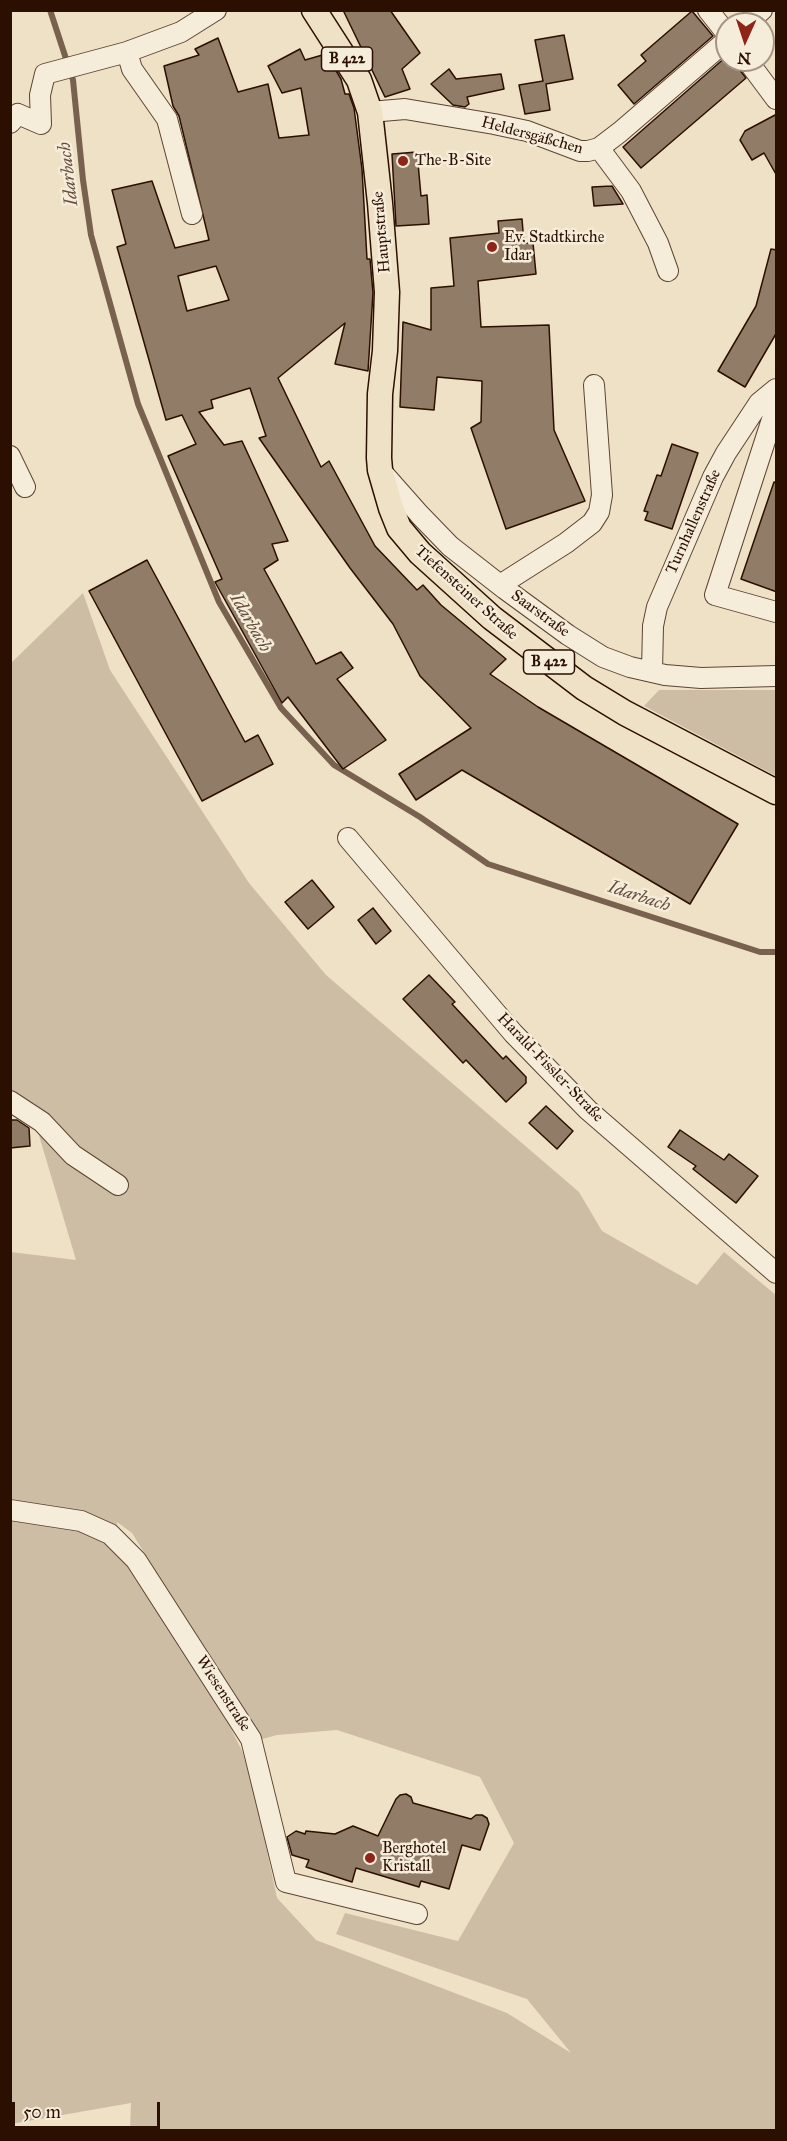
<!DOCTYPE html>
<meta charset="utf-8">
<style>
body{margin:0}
#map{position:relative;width:787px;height:2141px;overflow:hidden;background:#efe1c6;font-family:"IM FELL Great Primer",serif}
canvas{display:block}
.frame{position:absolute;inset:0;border:12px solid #2b0f01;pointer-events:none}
.north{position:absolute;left:715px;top:12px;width:60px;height:60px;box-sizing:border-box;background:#f5ecda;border:2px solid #a49483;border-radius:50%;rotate:183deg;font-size:16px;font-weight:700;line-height:24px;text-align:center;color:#2b0f01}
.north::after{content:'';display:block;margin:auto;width:21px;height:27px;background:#8f2418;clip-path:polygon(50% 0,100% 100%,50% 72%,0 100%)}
.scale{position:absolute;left:12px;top:2102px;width:148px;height:27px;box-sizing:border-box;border:3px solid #2b0f01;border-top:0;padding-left:8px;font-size:18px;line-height:21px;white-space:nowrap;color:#2b0f01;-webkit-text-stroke:4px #f5ecda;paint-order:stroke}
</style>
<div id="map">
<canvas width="787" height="2141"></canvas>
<div class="frame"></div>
<div class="north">N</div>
<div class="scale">50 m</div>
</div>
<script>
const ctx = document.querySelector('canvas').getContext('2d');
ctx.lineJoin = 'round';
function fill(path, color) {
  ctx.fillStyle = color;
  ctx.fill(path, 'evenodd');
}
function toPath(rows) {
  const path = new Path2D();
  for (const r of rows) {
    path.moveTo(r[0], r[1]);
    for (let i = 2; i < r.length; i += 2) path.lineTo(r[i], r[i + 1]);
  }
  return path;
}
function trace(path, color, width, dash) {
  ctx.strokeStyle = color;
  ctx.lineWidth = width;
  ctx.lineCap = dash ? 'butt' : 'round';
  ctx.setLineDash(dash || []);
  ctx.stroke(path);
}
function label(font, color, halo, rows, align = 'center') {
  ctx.font = font + ' "IM FELL Great Primer",serif';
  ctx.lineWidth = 5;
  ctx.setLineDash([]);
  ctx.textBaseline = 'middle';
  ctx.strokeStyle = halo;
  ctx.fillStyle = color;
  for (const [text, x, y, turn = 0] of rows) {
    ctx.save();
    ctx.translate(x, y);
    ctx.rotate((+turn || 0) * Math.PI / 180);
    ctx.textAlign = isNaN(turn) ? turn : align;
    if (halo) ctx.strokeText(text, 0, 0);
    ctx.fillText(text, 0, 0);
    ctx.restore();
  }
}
const green = toPath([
 [83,593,110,670,249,883,326,975,579,1192,602,1231,697,1285,724,1252,776,1295,776,2130,130,2130,131,2103,11,2124,11,1252,76,1260,30,1105,11,1091,10,664],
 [117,1522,132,1533,259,1740,277,1735,337,1730,480,1777,514,1843,458,1941,345,1913,336,1934,527,1999,571,2053,507,2013,316,1940,277,1898,257,1803,243,1753,217,1700,119,1554],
 [659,690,776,690,776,776,644,706]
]);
const stream = toPath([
 [50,10,73,80,83,180,91,235,138,404,219,602,281,708,334,765,420,817,488,864,760,952,776,952]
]);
const building = toPath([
 [343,10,390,10,420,53,402,69,410,89,385,97,343,10],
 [692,11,713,36,634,104,618,85,646,61,641,55,692,11],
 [564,35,573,79,546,84,550,110,525,114,519,85,543,81,535,40,564,35],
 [218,38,238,92,268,84,279,138,309,135,301,88,282,93,268,66,300,49,305,60,326,54,341,79,345,94,349,94,354,108,362,169,367,259,370,259,373,293,368,371,335,364,345,323,278,378,321,467,329,461,375,546,417,590,423,585,441,605,506,659,490,674,538,707,738,824,690,904,462,770,416,800,399,774,471,728,420,676,393,624,350,568,259,438,266,436,250,388,211,400,213,408,199,412,224,445,242,441,288,541,272,544,278,560,264,569,316,664,341,652,353,668,337,679,386,740,343,769,288,697,282,703,215,582,222,579,168,456,196,444,182,415,166,420,117,247,126,244,112,190,152,181,175,248,209,240,179,116,173,106,164,66,199,55,195,49,218,38],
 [216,266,229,300,187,311,178,276,216,266],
 [727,56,727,60,732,60,746,78,641,168,623,147,727,56],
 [449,69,456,79,501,74,504,89,467,97,469,104,465,107,453,105,431,84,449,69],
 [777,114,777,176,764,153,752,160,740,140,745,131,777,114],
 [417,152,421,196,427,195,429,224,396,226,392,154,417,152],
 [612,186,623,204,594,206,592,187,612,186],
 [522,219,524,243,533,243,536,274,478,281,481,327,549,325,554,430,585,501,506,529,471,428,481,422,482,381,437,377,434,410,400,407,403,322,431,330,431,288,454,286,450,238,499,233,498,221,522,219],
 [771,249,777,250,777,332,745,387,718,371,756,306,771,249],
 [672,444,698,453,672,529,645,520,648,512,644,511,657,475,661,476,672,444],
 [774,482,777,483,777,592,741,579,774,482],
 [147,560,245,742,258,735,273,764,202,801,89,591,147,560],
 [312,880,334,907,308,929,285,902,312,880],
 [373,908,391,931,376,944,358,920,373,908],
 [429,975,455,1002,452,1004,503,1059,506,1056,526,1077,526,1083,506,1102,466,1060,463,1063,403,999,429,975],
 [546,1106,573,1131,557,1149,529,1123,546,1106],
 [10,1120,17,1120,29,1128,30,1146,10,1148,10,1120],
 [680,1130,724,1160,729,1154,758,1176,736,1203,693,1169,696,1166,668,1147,680,1130],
 [406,1794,411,1797,413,1803,471,1819,476,1815,482,1815,487,1818,489,1824,480,1850,462,1845,449,1889,421,1881,419,1887,356,1868,352,1882,306,1867,309,1860,292,1855,287,1837,296,1831,305,1834,306,1831,335,1834,353,1826,378,1836,396,1799,400,1795,406,1794]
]);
const minor = toPath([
 [708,10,727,34],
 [746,24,762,10],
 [127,52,132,69,167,119,192,214],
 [747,60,776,99],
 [370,112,405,109,494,124,527,131,580,151,588,151,599,148,620,132,727,40],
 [10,123,18,114,41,124,40,95,45,74,127,52,181,32,216,10],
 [599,148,631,191,658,243,668,271],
 [776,407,715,595,776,612],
 [10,456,25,487],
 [382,472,420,515,450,546,505,589,568,635,603,657,630,667,665,675,701,678,776,676],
 [500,585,566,543,592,523,599,512,602,495,594,385],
 [652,672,653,626,657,607,713,477,726,453,759,403,776,389],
 [348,838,513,1033,588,1110,776,1273],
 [10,1101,42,1122,73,1155,118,1185],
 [10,1510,81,1521,110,1534,136,1560,251,1739,286,1882,417,1914]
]);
const major = toPath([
 [314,10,359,80,370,112,380,203,387,292,385,351,380,394,379,458,380,470,391,508,399,528,420,553,492,618,584,688,625,713,776,792]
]);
const markers = [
 [403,161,6,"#8f2418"],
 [492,247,6,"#8f2418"],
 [370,1858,6,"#8f2418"]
];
const shields = [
 [347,59,51],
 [549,662,51]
];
const shieldNames = [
 ["B 422",347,59],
 ["B 422",549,662]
];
const streetNames = [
 ["Heldersgäßchen",532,136,15],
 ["Hauptstraße",382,232,-95],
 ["Turnhallenstraße",694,522,-66],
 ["Tiefensteiner Straße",466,593,42],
 ["Saarstraße",540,614,36],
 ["Harald-Fissler-Straße",550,1068,46],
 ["Wiesenstraße",223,1694,57]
];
const poiNames = [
 ["The-B-Site",415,161],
 ["Ev. Stadtkirche",504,238],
 ["Idar",504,256],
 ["Berghotel",382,1849],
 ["Kristall",382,1867]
];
const waterNames = [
 ["Idarbach",69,174,-97],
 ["Idarbach",250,623,60],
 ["Idarbach",639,897,18]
];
fill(green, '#cebda5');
trace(stream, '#78624f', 6);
fill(building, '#917c67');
trace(building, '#2b0f01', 1.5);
trace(minor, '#5c4432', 22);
trace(major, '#2b0f01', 27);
trace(minor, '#f5ecda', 20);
trace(major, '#efe1c6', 24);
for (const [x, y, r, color] of markers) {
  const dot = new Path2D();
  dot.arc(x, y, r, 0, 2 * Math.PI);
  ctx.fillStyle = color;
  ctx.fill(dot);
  trace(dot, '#f5ecda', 2);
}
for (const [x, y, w] of shields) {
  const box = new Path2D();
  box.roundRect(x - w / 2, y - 12, w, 24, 4.5);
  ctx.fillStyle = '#f5ecda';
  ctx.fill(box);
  trace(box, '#2b0f01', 1.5);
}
label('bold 15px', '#2b0f01', null, shieldNames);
label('16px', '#2b0f01', '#f5ecda', streetNames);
label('16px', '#2b0f01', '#f5ecda', poiNames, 'left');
label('italic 18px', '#654e3c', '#f5ecda', waterNames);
</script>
